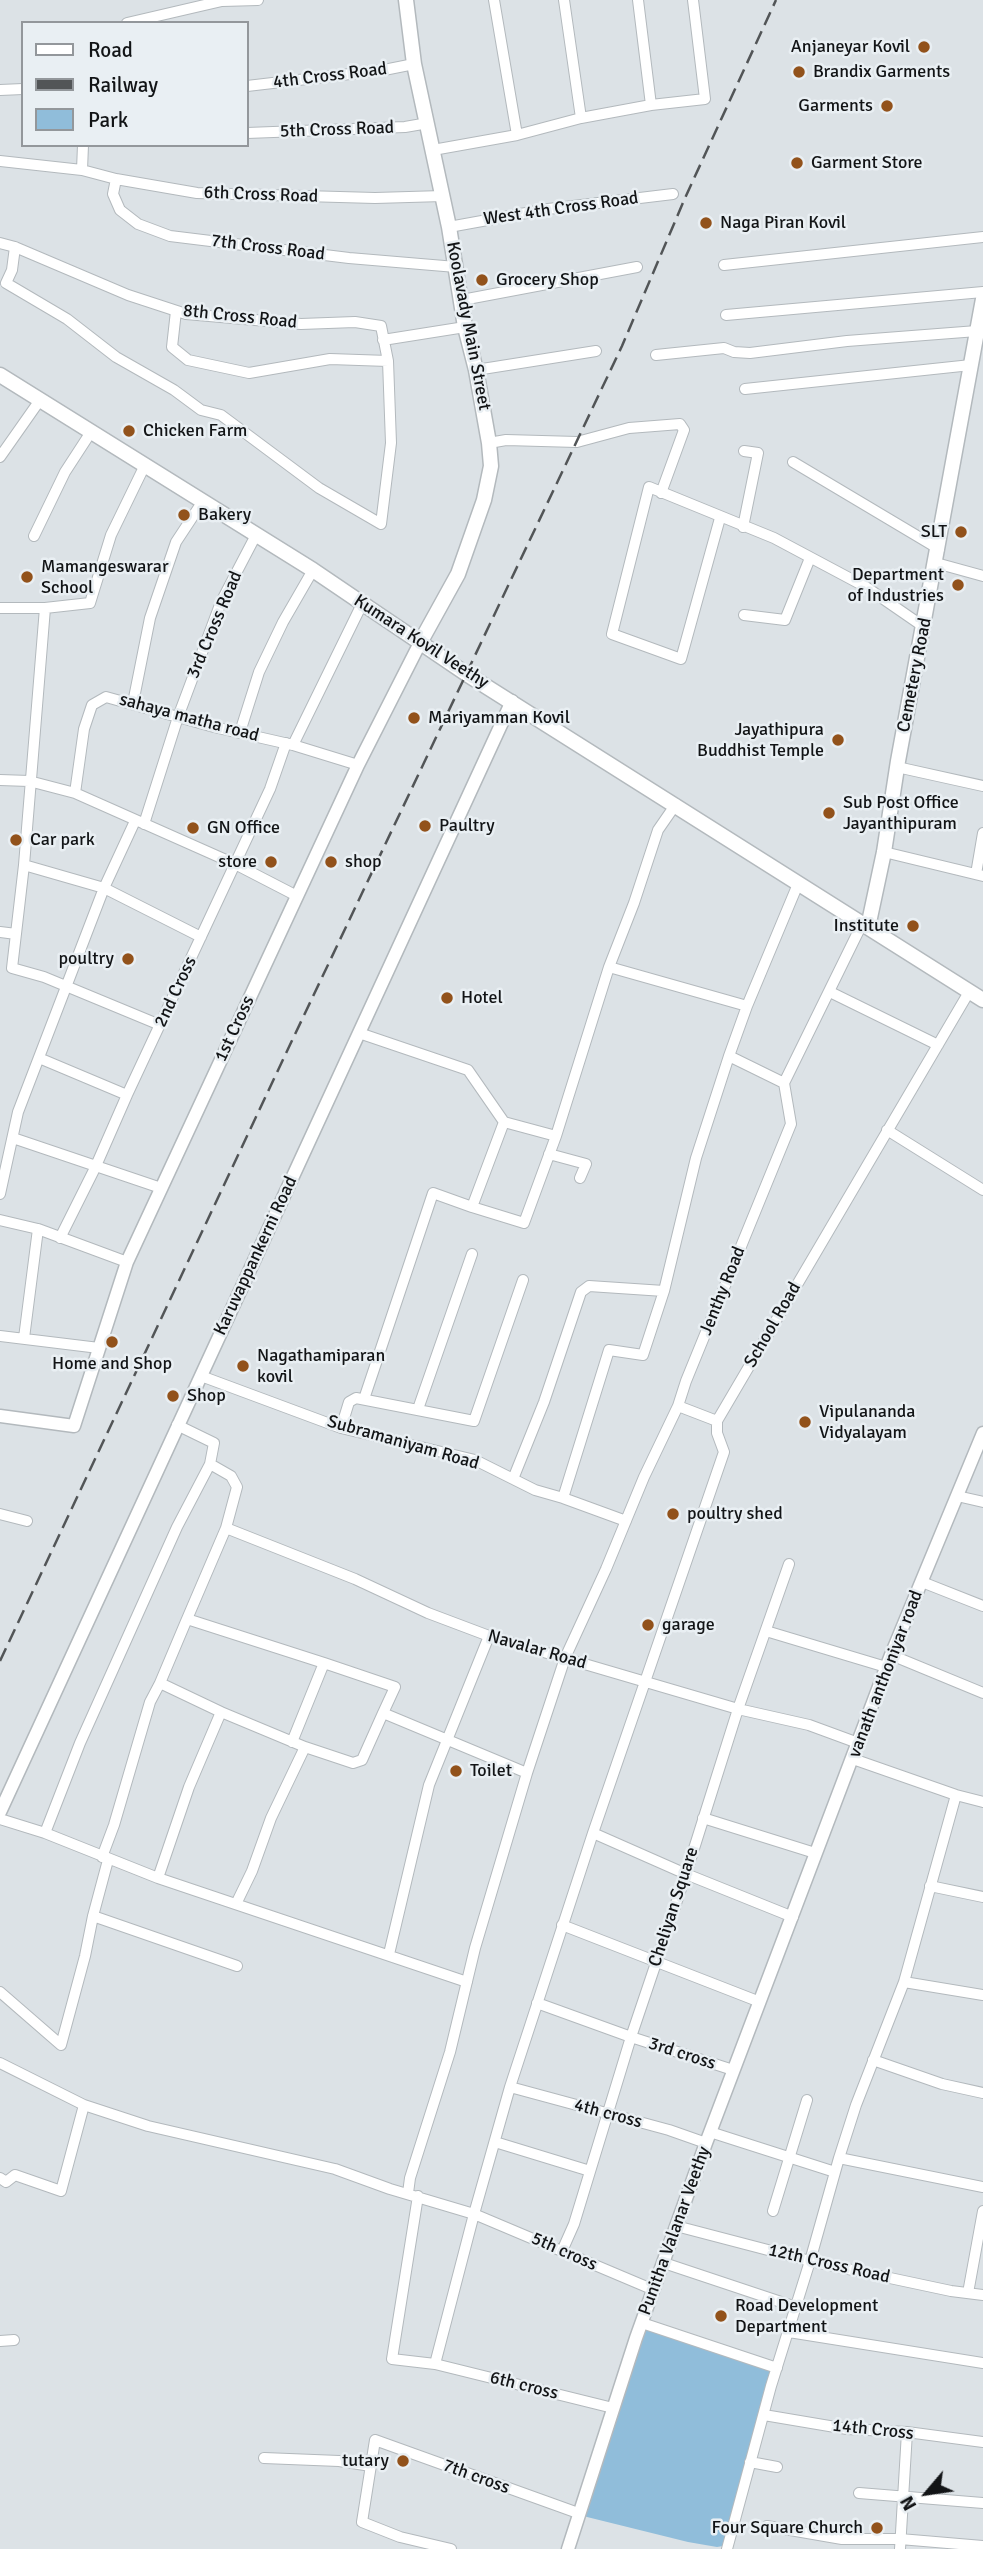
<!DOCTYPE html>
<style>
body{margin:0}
#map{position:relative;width:983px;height:2549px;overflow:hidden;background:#dce2e6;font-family:Signika,sans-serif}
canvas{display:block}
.legend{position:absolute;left:21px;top:21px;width:228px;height:126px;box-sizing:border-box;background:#e9eff3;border:2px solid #93979b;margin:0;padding:9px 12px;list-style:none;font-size:21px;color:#121416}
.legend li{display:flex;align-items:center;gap:14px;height:35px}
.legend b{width:35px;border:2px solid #93979b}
.north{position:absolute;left:892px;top:2458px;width:70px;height:70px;-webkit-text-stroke:5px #e9eff3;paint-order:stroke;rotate:241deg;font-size:19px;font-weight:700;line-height:28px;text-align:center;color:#121416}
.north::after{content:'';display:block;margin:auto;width:24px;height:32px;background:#121416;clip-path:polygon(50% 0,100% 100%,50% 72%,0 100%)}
</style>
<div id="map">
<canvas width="983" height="2549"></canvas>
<ul class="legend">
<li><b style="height:9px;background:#fff"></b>Road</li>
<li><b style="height:9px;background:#525557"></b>Railway</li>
<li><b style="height:19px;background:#90bdda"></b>Park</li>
</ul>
<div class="north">N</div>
</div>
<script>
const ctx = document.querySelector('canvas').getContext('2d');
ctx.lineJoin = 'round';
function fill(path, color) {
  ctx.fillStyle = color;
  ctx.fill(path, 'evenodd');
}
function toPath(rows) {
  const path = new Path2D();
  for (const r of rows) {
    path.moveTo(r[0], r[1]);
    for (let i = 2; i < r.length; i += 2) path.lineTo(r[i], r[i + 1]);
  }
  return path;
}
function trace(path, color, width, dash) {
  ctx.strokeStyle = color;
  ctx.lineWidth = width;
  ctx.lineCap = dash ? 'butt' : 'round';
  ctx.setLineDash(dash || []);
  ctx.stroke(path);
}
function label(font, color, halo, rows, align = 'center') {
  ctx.font = font + ' Signika,sans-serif';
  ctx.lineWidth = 5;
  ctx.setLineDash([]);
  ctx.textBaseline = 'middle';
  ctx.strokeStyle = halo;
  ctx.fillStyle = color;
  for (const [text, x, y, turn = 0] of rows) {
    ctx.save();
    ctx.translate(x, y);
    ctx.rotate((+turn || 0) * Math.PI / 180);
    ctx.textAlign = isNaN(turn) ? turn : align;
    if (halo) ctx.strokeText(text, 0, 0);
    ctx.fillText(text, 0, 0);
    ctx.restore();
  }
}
const green = toPath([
 [646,2329,773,2371,723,2546,717,2547,688,2542,583,2516,630,2373]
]);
const minor = toPath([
 [494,0,517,135],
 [564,0,581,118],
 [127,23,222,1,258,0],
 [247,86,384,70,414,64],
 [0,90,23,89],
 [651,105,705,99,693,0],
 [247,133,405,127,428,123],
 [433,150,517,135,581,118,651,105,638,0],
 [0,161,82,170,116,179,197,193,375,198,443,196],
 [82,170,83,145],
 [116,179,113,194,120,210,138,224,170,236,349,258,456,267],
 [449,227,548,209,673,194],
 [0,243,15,247,128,295,186,314,301,324,355,322,381,326,388,361,391,443,381,524,319,488,221,415,201,410,174,390,116,357,67,319,6,283,12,270,15,247],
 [724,265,983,237],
 [462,300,637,267],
 [176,311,172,347,188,360,249,373,330,359,388,361],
 [726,315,983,292],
 [383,340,465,327],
 [656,355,724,348,734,352,750,353,847,341,977,331],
 [476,370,596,351],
 [745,389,971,365],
 [489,443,506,440,577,442,629,428,680,424,684,430,661,493],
 [0,457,40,400],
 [793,462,939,549],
 [720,518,681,659,612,634,649,487,774,538,866,587,924,627],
 [743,527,758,453,744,451],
 [34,536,65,472,91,432],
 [936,563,983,576],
 [0,608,45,608,90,603,111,535,145,465],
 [45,608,24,865,12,968,44,977,160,1025],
 [744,615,785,620,810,558],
 [133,703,150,618,176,542,203,501],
 [240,732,259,672,283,622,313,570],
 [358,765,293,745,362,604],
 [897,767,983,786],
 [0,780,29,781,75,793,235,864,297,896],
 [75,793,84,729,92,705,106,697,214,727,293,745],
 [144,824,178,717,221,602,256,535],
 [884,852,983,876],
 [24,865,104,888,201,937],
 [976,874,983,833],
 [0,932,16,934],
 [609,967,634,903,658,830,676,804],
 [830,992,938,1045],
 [359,1033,468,1070,504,1122,472,1207,524,1223,556,1136,609,967,747,1006],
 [729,1056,784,1083],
 [39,1058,127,1095],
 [504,1122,556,1136],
 [887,1130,983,1190],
 [13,1138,161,1188],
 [549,1154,586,1164,580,1178],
 [0,1194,18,1112,104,888,135,821],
 [0,1220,38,1229,127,1262],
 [60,1238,95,1168,127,1095,270,789,286,743],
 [0,1336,99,1348],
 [24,1338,38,1229],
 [201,1376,341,1428,475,1460,535,1490,563,1498],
 [364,1399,433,1193,472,1207],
 [678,1406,717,1421],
 [418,1409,472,1254],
 [177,1425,214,1443,210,1464,231,1476,237,1487,226,1528,187,1619],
 [341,1428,349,1402,356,1398,474,1421,523,1280],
 [513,1479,544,1402,581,1292,589,1286,664,1291],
 [957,1496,983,1502],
 [0,1514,27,1521],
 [626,1521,563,1498,609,1350,643,1355,664,1291,696,1158,729,1056,747,1006,798,884],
 [226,1528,355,1579,428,1613,489,1636,738,1709,809,1725,858,1743],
 [922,1582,983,1606],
 [766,1631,886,1667],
 [891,1655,983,1693],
 [221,1712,160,1683,187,1619,324,1663],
 [292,1742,324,1663,395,1687,383,1713],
 [305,1747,353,1763,362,1760,383,1713,527,1773],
 [853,1759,956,1795,983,1802],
 [703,1818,815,1853],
 [0,1819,45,1833,158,1878,467,1982],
 [45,1833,80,1743,177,1527,210,1464],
 [593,1833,686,1874,793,1917],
 [102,1857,114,1825,150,1702,160,1683],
 [158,1878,189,1787,221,1712,305,1747,271,1818,252,1871,236,1904],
 [930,1886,983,1897],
 [93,1916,237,1966],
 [562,1925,760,2002],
 [389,1954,429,1785,489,1636],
 [904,1982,983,1995],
 [0,1992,61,2045,85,1956,93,1916,108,1860],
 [537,2003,631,2037,733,2070],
 [873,2060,942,2084,983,2093],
 [0,2063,84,2105,148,2126,335,2169,390,2189,474,2214,654,2290],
 [510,2087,669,2130,706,2143],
 [710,2132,835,2172],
 [495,2142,590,2171],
 [839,2158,983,2187],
 [0,2178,6,2182,15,2175,61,2191,84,2105],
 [408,2193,410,2178,450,2052,475,1948,527,1773,565,1658,606,1569,644,1477,678,1406,686,1381,791,1124,784,1083,862,924],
 [418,2196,392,2359,435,2364,613,2408],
 [773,2211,807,2100],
 [676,2226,810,2261,951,2291,983,2295],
 [562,2251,574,2224,631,2037,686,1874,738,1709,789,1564],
 [664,2263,796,2307],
 [968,2293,983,2211],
 [642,2323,777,2368],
 [789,2332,983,2363],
 [0,2341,14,2340],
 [435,2364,474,2214,510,2087,593,1833,724,1452,717,1433,717,1421,969,992],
 [764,2415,847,2429,907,2432,983,2442],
 [264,2458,339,2461,371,2466],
 [750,2462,777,2467],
 [859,2493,983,2503],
 [767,2526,842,2539,900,2539,983,2546],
 [451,2549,400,2537,362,2522,375,2440,578,2513],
 [727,2549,771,2386,810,2261,839,2158,856,2105,904,1982,956,1795],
 [900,2549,907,2432]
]);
const tertiary = toPath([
 [0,1416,74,1426,127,1262,358,765,421,641],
 [0,1812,512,701],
 [568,2549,636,2338,706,2143,891,1655,983,1433]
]);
const secondary = toPath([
 [406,0,414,64,449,227,465,327,476,370,489,443,491,466,484,500,458,574,421,641],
 [0,375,313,570,468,675,983,1000],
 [868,927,884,852,898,761,983,299]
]);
const rail = toPath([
 [0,1661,288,1049,622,346,685,198,776,0]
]);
const markers = [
 [924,47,7,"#92521b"],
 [799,72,7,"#92521b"],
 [887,106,7,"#92521b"],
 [797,163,7,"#92521b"],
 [706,223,7,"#92521b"],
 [482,280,7,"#92521b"],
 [129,431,7,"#92521b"],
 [184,515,7,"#92521b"],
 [961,532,7,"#92521b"],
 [27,577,7,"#92521b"],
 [958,585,7,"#92521b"],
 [414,718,7,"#92521b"],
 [838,740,7,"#92521b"],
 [829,813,7,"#92521b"],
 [425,826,7,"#92521b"],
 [193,828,7,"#92521b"],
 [16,840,7,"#92521b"],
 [271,862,7,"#92521b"],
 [331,862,7,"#92521b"],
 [913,926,7,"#92521b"],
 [128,959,7,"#92521b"],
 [447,998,7,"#92521b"],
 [112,1342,7,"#92521b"],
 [243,1366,7,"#92521b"],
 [173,1396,7,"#92521b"],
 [805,1422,7,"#92521b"],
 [673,1514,7,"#92521b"],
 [648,1625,7,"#92521b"],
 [456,1771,7,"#92521b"],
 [721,2316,7,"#92521b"],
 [403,2461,7,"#92521b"],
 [877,2528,7,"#92521b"]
];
const poiNames = [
 ["Anjaneyar Kovil",910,47,"right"],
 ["Brandix Garments",813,72],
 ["Garments",873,106,"right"],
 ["Garment Store",811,163],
 ["Naga Piran Kovil",720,223],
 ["Grocery Shop",496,280],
 ["Chicken Farm",143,431],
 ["Bakery",198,515],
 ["SLT",947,532,"right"],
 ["Mamangeswarar",41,567],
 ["School",41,588],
 ["Department",944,575,"right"],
 ["of Industries",944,596,"right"],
 ["Mariyamman Kovil",428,718],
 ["Jayathipura",824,730,"right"],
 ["Buddhist Temple",824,751,"right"],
 ["Sub Post Office",843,803],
 ["Jayanthipuram",843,824],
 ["Paultry",439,826],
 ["GN Office",207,828],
 ["Car park",30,840],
 ["store",257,862,"right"],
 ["shop",345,862],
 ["Institute",899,926,"right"],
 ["poultry",114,959,"right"],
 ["Hotel",461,998],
 ["Nagathamiparan",257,1356],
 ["kovil",257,1377],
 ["Home and Shop",112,1364,"center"],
 ["Shop",187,1396],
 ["Vipulananda",819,1412],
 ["Vidyalayam",819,1433],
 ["poultry shed",687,1514],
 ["garage",662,1625],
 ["Toilet",470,1771],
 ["Road Development",735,2306],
 ["Department",735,2327],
 ["tutary",389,2461,"right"],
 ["Four Square Church",863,2528,"right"]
];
const streetNames = [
 ["4th Cross Road",330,76,-7],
 ["5th Cross Road",337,130,-2],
 ["6th Cross Road",261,195,2],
 ["West 4th Cross Road",561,209,-8],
 ["7th Cross Road",268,248,7],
 ["8th Cross Road",240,317,6],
 ["Koolavady Main Street",468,326,79],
 ["3rd Cross Road",215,625,-67],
 ["Kumara Kovil Veethy",421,642,33],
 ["Cemetery Road",915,675,-79],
 ["sahaya matha road",189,718,15],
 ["2nd Cross",176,992,-65],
 ["1st Cross",235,1029,-65],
 ["Karuvappankerni Road",256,1256,-65],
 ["Jenthy Road",723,1291,-68],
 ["School Road",773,1325,-60],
 ["Subramaniyam Road",403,1443,16],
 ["Navalar Road",537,1650,16],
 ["vanath anthoniyar road",886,1674,-69],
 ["Cheliyan Square",674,1907,-72],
 ["3rd cross",682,2054,18],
 ["4th cross",608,2114,15],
 ["Punitha Valanar Veethy",675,2231,-70],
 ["5th cross",564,2252,24],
 ["12th Cross Road",829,2264,13],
 ["6th cross",524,2386,14],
 ["14th Cross",873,2430,6],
 ["7th cross",476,2477,20]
];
fill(green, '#90bdda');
trace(minor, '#b3b9bd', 12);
trace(tertiary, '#b3b9bd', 15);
trace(secondary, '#b3b9bd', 17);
trace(minor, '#fff', 10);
trace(tertiary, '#fff', 12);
trace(secondary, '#fff', 14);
trace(rail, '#525557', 2.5, [14, 7]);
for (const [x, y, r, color] of markers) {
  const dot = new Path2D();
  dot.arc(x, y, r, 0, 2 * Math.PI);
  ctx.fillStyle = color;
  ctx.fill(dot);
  trace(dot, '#e9eff3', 2.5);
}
label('18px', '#121416', '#e9eff3', poiNames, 'left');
label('18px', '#121416', '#e9eff3', streetNames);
</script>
